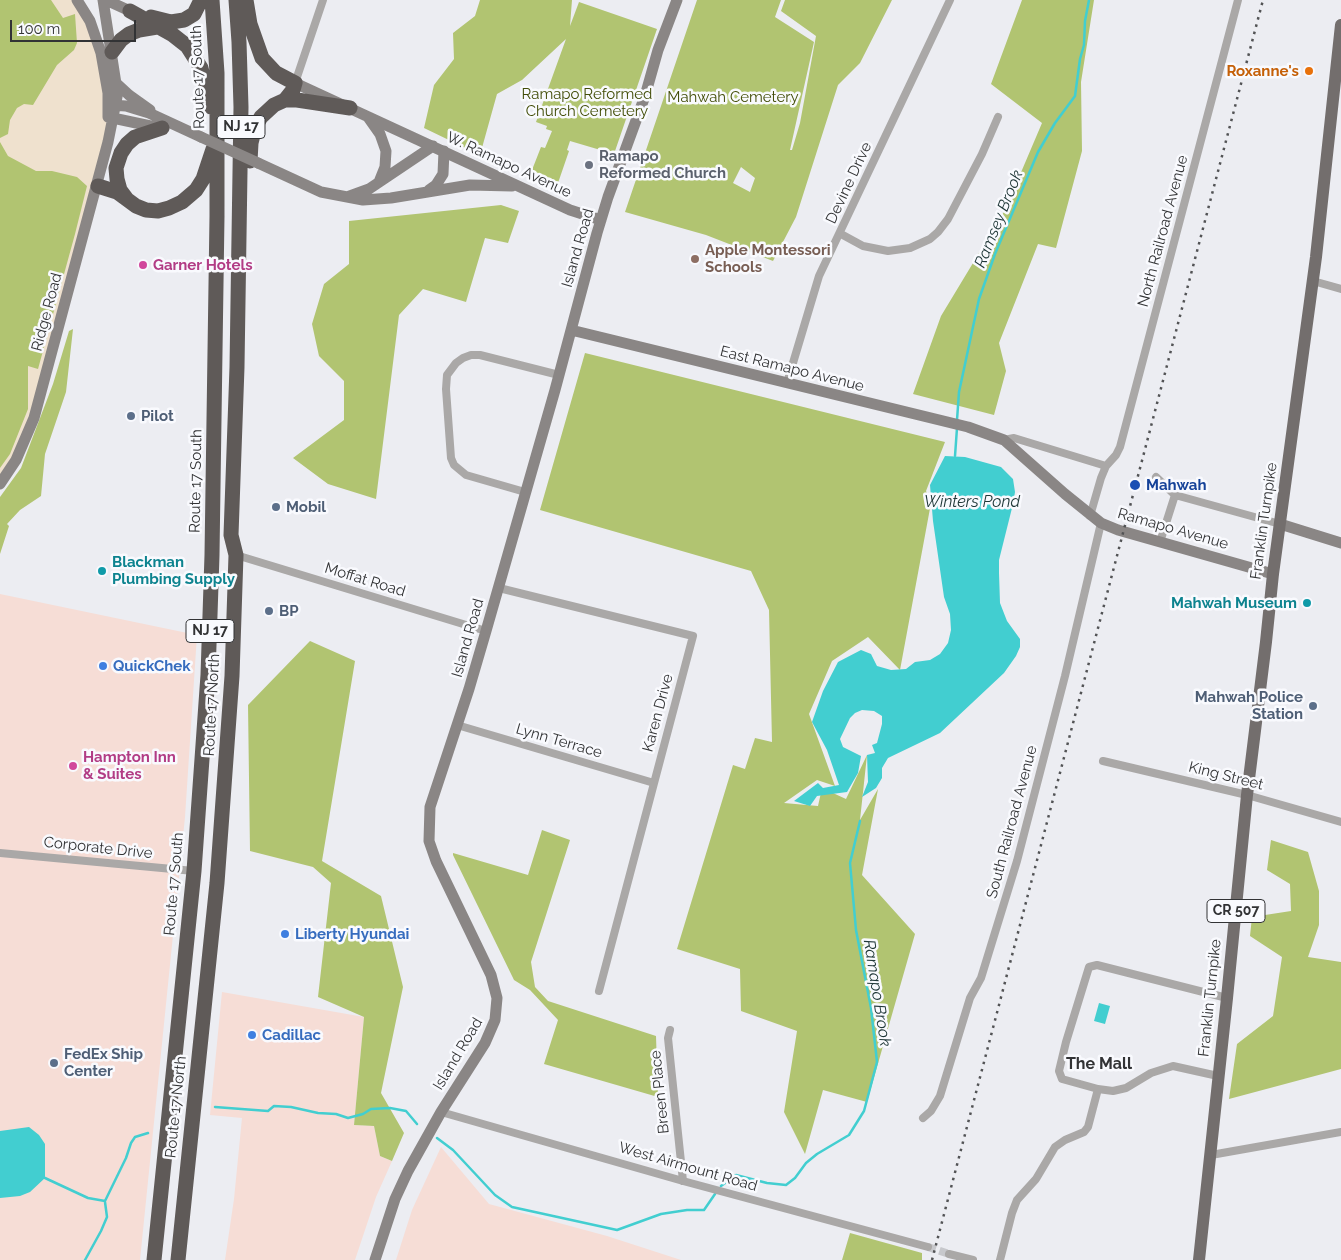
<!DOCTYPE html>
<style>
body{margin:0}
#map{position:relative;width:1341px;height:1260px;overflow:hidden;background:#ecedf2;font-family:Raleway,sans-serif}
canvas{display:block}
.scale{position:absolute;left:10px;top:20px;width:126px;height:22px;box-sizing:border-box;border:2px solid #323335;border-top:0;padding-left:6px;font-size:15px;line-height:18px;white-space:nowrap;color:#323335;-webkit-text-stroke:4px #f9fafe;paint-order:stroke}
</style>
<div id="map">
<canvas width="1341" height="1260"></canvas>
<div class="scale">100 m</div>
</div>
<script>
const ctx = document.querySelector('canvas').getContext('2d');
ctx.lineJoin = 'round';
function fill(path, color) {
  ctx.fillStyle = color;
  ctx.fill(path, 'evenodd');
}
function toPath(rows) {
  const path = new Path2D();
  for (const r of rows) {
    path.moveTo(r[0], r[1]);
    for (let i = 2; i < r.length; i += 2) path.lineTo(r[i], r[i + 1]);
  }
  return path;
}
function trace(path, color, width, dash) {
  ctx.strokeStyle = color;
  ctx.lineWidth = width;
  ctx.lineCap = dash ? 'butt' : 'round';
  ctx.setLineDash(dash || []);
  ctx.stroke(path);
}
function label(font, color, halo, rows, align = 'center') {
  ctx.font = font + ' Raleway,sans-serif';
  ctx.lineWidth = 5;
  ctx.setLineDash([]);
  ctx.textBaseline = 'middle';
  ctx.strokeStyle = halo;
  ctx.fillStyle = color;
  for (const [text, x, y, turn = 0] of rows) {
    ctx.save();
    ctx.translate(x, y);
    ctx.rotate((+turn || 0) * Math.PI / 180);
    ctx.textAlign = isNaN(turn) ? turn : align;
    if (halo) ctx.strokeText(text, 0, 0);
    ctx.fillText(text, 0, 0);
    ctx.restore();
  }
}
const industrial = toPath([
 [0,594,197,635,185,817,140,1260,0,1260],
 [222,992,364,1017,354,1125,374,1126,380,1156,392,1161,376,1197,355,1260,225,1260,234,1199,242,1118,210,1115],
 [441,1147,489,1204,607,1236,681,1260,396,1260,412,1210]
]);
const education = toPath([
 [0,0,77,0,101,53,108,142,34,418,0,484]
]);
const green = toPath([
 [0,0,51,0,63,18,75,14,77,43,74,50,57,65,33,105,24,104,17,108,10,120,8,134,0,138],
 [480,0,572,0,570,26,579,2,657,29,614,154,570,141,567,150,569,151,558,183,532,170,541,147,545,148,552,131,546,129,547,126,536,122,566,39,522,80,497,94,480,155,424,128,434,85,454,59,453,33,475,16],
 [697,0,781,0,775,17,814,42,790,150,792,150,800,123,816,36,781,11,785,0,892,0,860,63,838,85,796,217,773,261,706,235,625,212],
 [741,167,755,178,750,192,733,183],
 [1022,0,1094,0,1081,82,1082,151,1056,248,1038,244,999,343,1006,371,994,415,913,394,941,316,1005,210,1042,123,991,84],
 [0,142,8,156,36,171,52,171,77,177,87,186,75,234,38,369,28,366,28,409,10,454,0,468],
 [501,205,519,211,508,243,485,238,466,302,423,289,399,315,376,499,328,484,293,458,344,420,344,381,319,356,312,324,324,284,349,264,349,221],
 [73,329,66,392,45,454,41,496,20,510,7,524,9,526,0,554,0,497,21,468,53,384,69,331],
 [585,353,945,442,926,491,931,503,900,670,868,637,832,661,809,714,835,786,817,780,784,803,818,806,822,788,846,799,867,755,860,820,878,789,862,875,915,934,867,1102,823,1090,805,1154,784,1112,797,1031,741,1011,740,969,677,949,733,765,745,769,755,738,772,742,769,610,751,571,540,510],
 [310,641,355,661,322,861,381,896,403,987,381,1093,404,1133,392,1161,380,1156,374,1126,354,1125,364,1017,318,997,331,883,313,867,250,851,248,705],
 [542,830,570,840,531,962,535,987,548,1001,656,1036,658,1097,544,1064,558,1020,530,990,514,980,453,855,453,853,528,875],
 [1271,840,1308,852,1319,891,1319,925,1308,957,1341,962,1341,1069,1229,1099,1237,1044,1273,1016,1282,957,1250,936,1252,917,1291,911,1290,884,1267,870],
 [850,1233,922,1253,922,1260,842,1260]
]);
const water = toPath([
 [945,456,965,457,1001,467,1013,479,1015,492,1013,504,999,560,999,573,1000,603,1007,621,1020,639,1020,647,1016,656,1004,673,940,733,888,758,882,768,882,778,876,788,862,797,868,782,867,755,875,753,872,745,877,743,882,724,882,716,874,711,862,710,855,713,850,718,840,739,843,747,861,756,858,773,847,792,817,796,810,806,794,801,818,783,823,788,839,785,827,750,812,722,823,691,838,662,861,650,871,654,877,666,891,670,906,669,915,662,930,660,940,654,948,643,951,630,950,614,944,597,933,521,930,485],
 [1099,1003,1110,1006,1105,1024,1094,1021],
 [29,1127,39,1135,45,1144,45,1178,30,1192,20,1196,0,1198,0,1131]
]);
const stream = toPath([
 [957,420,959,392,979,299,995,254,1038,152,1055,123,1075,96,1080,59,1084,45,1085,21,1089,0],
 [955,456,957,428],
 [215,1107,268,1111,274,1106,291,1107,318,1113,336,1114,348,1118,363,1114,371,1109,390,1108,406,1111,417,1124],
 [437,1138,453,1150,495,1195,512,1207,617,1230,661,1214,687,1210,704,1210,715,1194],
 [45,1178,88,1198,105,1201,126,1158,131,1143,135,1137,148,1133],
 [721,1186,736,1175,767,1183,786,1185,795,1178,806,1163,817,1154,849,1135,864,1111,877,1062,871,1008,856,930,850,863,860,821],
 [85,1260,101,1231,107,1217,105,1202]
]);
const streetTunnel = toPath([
 [928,1247,949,1254]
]);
const street = toPath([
 [295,83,323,0],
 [841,234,863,246,888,251,910,248,930,239,938,232,948,219,982,154,998,117],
 [1313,281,1341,289],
 [787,383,819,276,950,0],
 [1004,440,1014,438,1106,466],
 [1156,477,1175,495,1280,524],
 [525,492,466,475,454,465,451,458,446,389,447,375,456,363,463,358,471,355,480,355,559,375],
 [1090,516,1101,478,1106,466,1116,455,1120,447,1238,0],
 [1160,542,1175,495],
 [236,555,486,631],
 [499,588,693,636,599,991],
 [457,725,654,783],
 [1103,761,1247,795,1341,822],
 [0,853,194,871],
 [670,1030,668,1038,683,1181],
 [1098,1089,1062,1079,1059,1071,1066,1042,1089,967,1097,965,1227,998],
 [441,1112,683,1181,928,1247],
 [923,1118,931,1111,940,1096,970,998,981,978,1017,861,1065,676,1101,523],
 [1211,1155,1341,1132],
 [949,1254,973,1260],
 [1000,1260,1012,1213,1017,1200,1036,1179,1055,1147,1065,1140,1084,1132,1088,1127,1098,1089,1113,1091,1126,1088,1151,1073,1173,1066,1218,1076]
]);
const secondary = toPath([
 [77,0,90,21,101,53,108,93,108,117],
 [106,0,130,11],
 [116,83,129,95,150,110],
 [295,83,570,210,601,220],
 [110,105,126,106,149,113,201,137],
 [108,117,160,128],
 [368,117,380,134,386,151,385,167,379,182],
 [258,163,321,192,363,200,391,198,470,185,512,186],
 [429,190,436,185,443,174,444,151],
 [347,197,369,189,433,146],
 [571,330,968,427,1004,440,1065,494,1101,523,1118,530,1273,574],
 [0,484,16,460,34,418,108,142,117,97,117,90,103,0],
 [1280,524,1341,543],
 [375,1260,395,1199,408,1171,441,1112,485,1043,495,1020,497,998,491,975,436,861,429,841,430,807,469,689,486,631,555,390,597,233,608,197,645,96,658,50,677,0]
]);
const primary = toPath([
 [1199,1260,1227,998,1247,795,1266,642,1273,574,1316,257,1341,25]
]);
const highway = toPath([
 [246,0,250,24,262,58,276,73,295,83,293,90,285,100],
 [130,11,173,35,187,46,201,68,211,107],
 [151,17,171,22,184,20,194,14,201,0],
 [112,52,121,40,129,34,139,30,157,27],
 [250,161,251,143,255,127,261,117,274,105,285,100,297,100,350,108],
 [98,186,117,192,136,206,146,210,158,211,169,208,182,202,196,190,203,179,213,149],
 [126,198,120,190,117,179,116,168,121,153,127,144,135,137,162,128],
 [154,1260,194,871,208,675,212,555,217,216,217,73,212,0],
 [178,1260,217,883,232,676,236,555,231,535,237,367,241,107,239,42,236,0]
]);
const rail = toPath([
 [932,1260,1263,0]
]);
const secondaryBridge = toPath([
 [201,137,258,163]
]);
const markers = [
 [1309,71,5,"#e8710a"],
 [589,165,5,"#6b7280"],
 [695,259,5,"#8d6e63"],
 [143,265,5,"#d1479c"],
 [131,416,5,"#5c6f8a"],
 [1135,485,6,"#1a4fb4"],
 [276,507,5,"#5c6f8a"],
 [102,571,5,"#0f9aa8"],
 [1307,603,5,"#0f9aa8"],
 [269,611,5,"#5c6f8a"],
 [103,666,5,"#3f7fe0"],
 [1313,706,5,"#5c6f8a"],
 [73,766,5,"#d1479c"],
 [285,934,5,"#3f7fe0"],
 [252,1035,5,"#3f7fe0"],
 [54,1063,5,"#5c6f8a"]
];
const shields = [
 [241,127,48],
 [210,631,48],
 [1236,911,58]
];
const shieldNames = [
 ["NJ 17",241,127],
 ["NJ 17",210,631],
 ["CR 507",1236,911]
];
const foodNames = [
 ["Roxanne's",1299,71]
];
const streetNames = [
 ["Route 17 South",198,77,-92],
 ["W. Ramapo Avenue",509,165,25],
 ["Devine Drive",849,183,-65],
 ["North Railroad Avenue",1163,231,-75],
 ["Island Road",578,248,-74],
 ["Ridge Road",47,312,-75],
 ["East Ramapo Avenue",792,369,14],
 ["Route 17 South",196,481,-89],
 ["Franklin Turnpike",1264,521,-82],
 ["Ramapo Avenue",1173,529,16],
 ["Moffat Road",365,580,17],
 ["Island Road",468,638,-74],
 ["Route 17 North",212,705,-87],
 ["Karen Drive",658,713,-75],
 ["Lynn Terrace",559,741,16],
 ["King Street",1226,776,14],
 ["South Railroad Avenue",1012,822,-75],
 ["Corporate Drive",98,848,6],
 ["Route 17 South",174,884,-85],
 ["Franklin Turnpike",1210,998,-84],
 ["Island Road",458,1054,-59],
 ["Breen Place",660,1092,-96],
 ["Route 17 North",176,1107,-84],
 ["West Airmount Road",688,1167,16]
];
const parkNames = [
 ["Ramapo Reformed",587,94],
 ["Church Cemetery",587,111],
 ["Mahwah Cemetery",733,97]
];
const worshipNames = [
 ["Ramapo",599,156],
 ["Reformed Church",599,173]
];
const educationNames = [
 ["Apple Montessori",705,250],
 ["Schools",705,267]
];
const hotelNames = [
 ["Garner Hotels",153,265],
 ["Hampton Inn",83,757],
 ["& Suites",83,774]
];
const serviceNames = [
 ["Pilot",141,416],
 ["Mobil",286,507],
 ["BP",279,611],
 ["Mahwah Police",1303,697,"right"],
 ["Station",1303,714,"right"],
 ["FedEx Ship",64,1054],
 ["Center",64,1071]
];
const transitNames = [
 ["Mahwah",1146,485]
];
const cultureNames = [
 ["Blackman",112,562],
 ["Plumbing Supply",112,579],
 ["Mahwah Museum",1297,603,"right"]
];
const shopNames = [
 ["QuickChek",113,666],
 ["Liberty Hyundai",295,934],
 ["Cadillac",262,1035]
];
const waterNames = [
 ["Ramsey Brook",999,219,-68],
 ["Winters Pond",972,502],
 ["Ramapo Brook",877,993,81]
];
const neighbourhoodNames = [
 ["The Mall",1099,1064]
];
fill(industrial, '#f6ddd6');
fill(education, '#efe1ce');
fill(green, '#b1c471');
fill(water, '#42ced0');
trace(stream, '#42ced0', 2.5);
trace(streetTunnel, '#c7c8cc', 8, [8, 4]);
trace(street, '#aaa8a7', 8);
trace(secondary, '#8a8685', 11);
trace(primary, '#736e6d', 12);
trace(highway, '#5f5a58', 15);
trace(rail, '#525355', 2.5, [2.5, 5]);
trace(secondaryBridge, '#8a8685', 11);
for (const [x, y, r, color] of markers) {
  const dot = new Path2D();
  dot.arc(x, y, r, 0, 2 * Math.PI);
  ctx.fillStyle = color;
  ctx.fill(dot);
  trace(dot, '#f9fafe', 2);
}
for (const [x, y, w] of shields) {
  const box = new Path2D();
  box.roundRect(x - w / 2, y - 11.5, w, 23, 4);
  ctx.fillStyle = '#f9fafe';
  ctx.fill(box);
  trace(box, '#323335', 1);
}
label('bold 14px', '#323335', null, shieldNames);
label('bold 15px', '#c56008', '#f9fafe', foodNames, 'right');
label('15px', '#323335', '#f9fafe', streetNames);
label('15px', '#424d08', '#f9fafe', parkNames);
label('bold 15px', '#5b616d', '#f9fafe', worshipNames, 'left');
label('bold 15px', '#785e54', '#f9fafe', educationNames, 'left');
label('bold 15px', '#b23c85', '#f9fafe', hotelNames, 'left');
label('bold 15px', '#4e5e75', '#f9fafe', serviceNames, 'left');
label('bold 15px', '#164399', '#f9fafe', transitNames, 'left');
label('bold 15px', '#0d838f', '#f9fafe', cultureNames, 'left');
label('bold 15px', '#366cbe', '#f9fafe', shopNames, 'left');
label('italic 16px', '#203838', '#f9fafe', waterNames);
label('bold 16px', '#323335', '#f9fafe', neighbourhoodNames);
</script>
